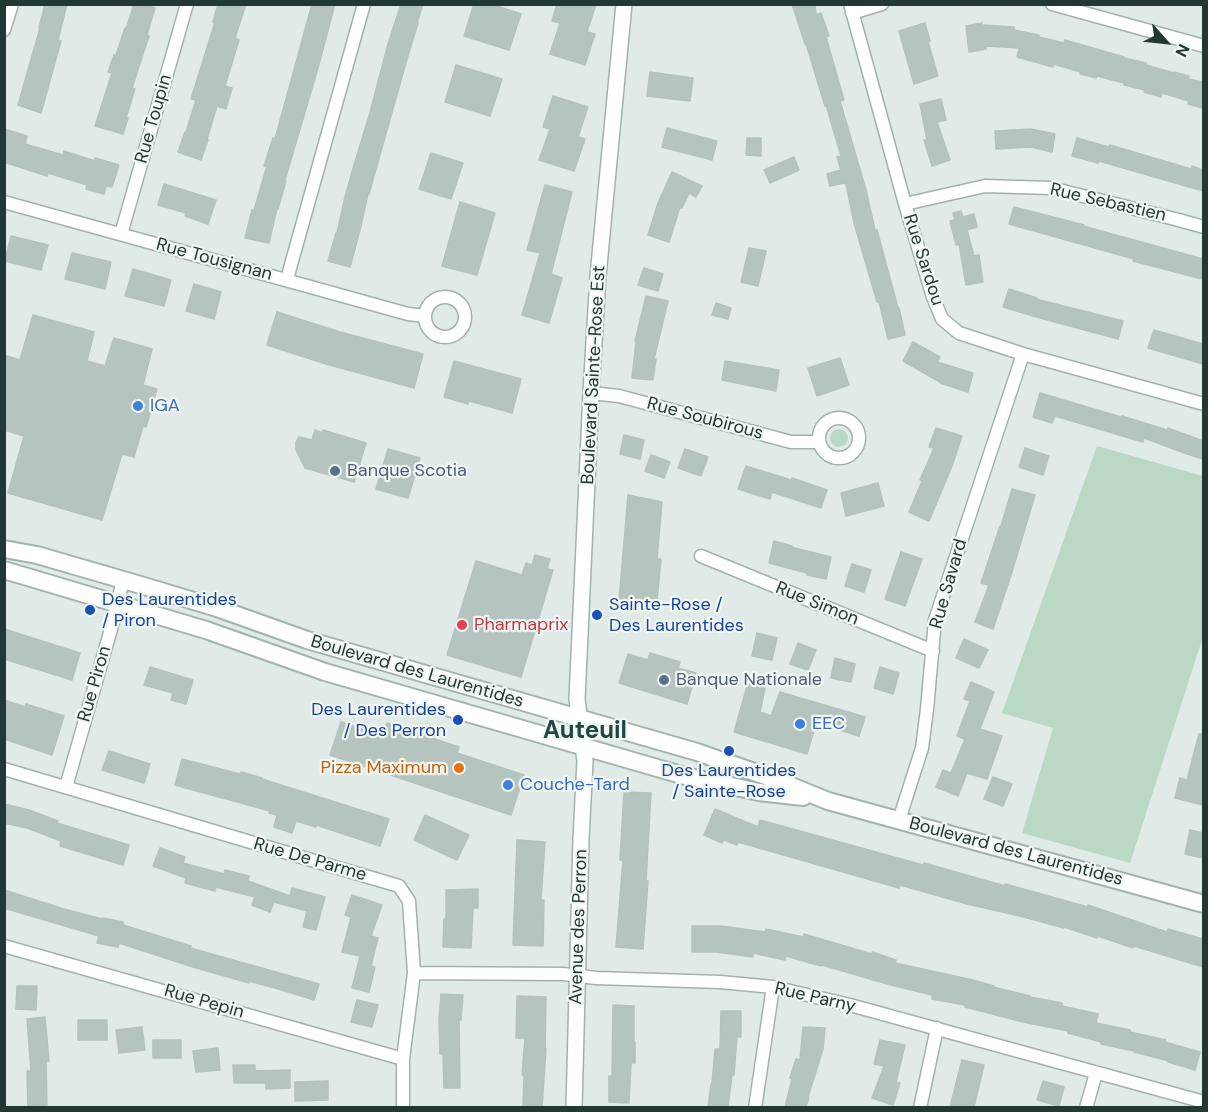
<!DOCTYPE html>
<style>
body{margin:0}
#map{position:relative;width:1208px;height:1112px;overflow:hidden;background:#e0eae6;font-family:"DM Sans",sans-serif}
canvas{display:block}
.frame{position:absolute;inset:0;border:6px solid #223834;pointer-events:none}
.north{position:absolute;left:1136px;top:12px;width:60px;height:60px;-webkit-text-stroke:4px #f0f6f4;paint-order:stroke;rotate:117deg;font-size:16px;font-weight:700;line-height:24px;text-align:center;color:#223834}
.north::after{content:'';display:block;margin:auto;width:21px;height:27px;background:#223834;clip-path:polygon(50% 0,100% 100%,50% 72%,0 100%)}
</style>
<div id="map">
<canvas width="1208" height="1112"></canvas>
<div class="frame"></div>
<div class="north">N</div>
</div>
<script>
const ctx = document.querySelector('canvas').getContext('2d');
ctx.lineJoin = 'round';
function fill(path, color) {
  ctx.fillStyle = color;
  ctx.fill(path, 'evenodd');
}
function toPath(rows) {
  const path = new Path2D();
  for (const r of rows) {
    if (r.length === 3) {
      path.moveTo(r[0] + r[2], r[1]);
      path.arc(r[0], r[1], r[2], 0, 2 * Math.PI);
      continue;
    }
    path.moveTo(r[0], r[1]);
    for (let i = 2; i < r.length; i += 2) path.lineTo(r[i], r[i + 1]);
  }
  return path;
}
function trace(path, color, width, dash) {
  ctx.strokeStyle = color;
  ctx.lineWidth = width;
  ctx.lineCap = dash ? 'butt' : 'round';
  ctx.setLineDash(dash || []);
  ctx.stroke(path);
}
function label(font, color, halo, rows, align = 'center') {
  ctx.font = font + ' "DM Sans",sans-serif';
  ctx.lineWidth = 4.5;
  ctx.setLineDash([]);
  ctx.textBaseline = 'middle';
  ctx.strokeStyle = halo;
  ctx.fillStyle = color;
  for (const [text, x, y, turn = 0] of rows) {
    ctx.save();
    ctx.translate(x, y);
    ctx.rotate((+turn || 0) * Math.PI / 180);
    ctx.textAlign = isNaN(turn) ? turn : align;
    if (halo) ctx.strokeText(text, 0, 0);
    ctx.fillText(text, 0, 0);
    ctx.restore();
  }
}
const green = toPath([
 [839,438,9],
 [1097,446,1203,476,1203,637,1130,863,1022,833,1053,728,1002,713]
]);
const building = toPath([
 [45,4,67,4,58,40,61,41,41,113,18,105,40,28,39,28,45,4],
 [134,4,144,4,155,8,147,35,149,36,132,88,135,89,126,118,128,118,123,134,95,126,112,73,108,72,114,55,116,55,125,28,126,29,134,4],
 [218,4,246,4,235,38,239,40,225,86,232,88,226,109,217,106,207,139,208,140,201,160,178,152,185,132,186,132,196,100,191,99,215,22,213,22,218,4],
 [312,4,335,4,318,68,285,180,286,181,278,209,277,208,269,243,245,238,252,210,254,210,267,166,264,166,273,138,275,139,312,4],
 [401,4,423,4,417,23,418,23,407,59,369,194,368,194,360,230,350,267,328,261,336,233,337,233,345,197,354,165,369,116,388,44,401,4],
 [474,4,491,4,521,14,509,50,464,36,474,4],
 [557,4,596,4,587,32,595,34,585,65,550,54,560,23,552,21,557,4],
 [792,4,815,4,816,15,821,13,829,36,826,37,844,100,840,101,866,190,875,230,877,230,898,308,899,308,905,335,888,339,879,302,877,302,854,223,846,184,844,183,830,186,827,174,841,170,837,157,841,156,826,105,825,106,806,44,805,44,792,4],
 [925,23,930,41,928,42,938,76,914,84,899,31,925,23],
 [982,23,982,25,1014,27,1014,30,1039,35,1039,37,1064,43,1065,40,1124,57,1124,58,1146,63,1146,65,1174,73,1174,72,1189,76,1188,79,1203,82,1203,108,1188,104,1189,101,1162,93,1161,97,1144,92,1145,90,1124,85,1124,83,1097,76,1096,78,1080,74,1081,72,1053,64,1053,67,1017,57,1019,48,986,46,986,49,969,52,966,26,982,23],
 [456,65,502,79,490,116,445,102,456,65],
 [650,72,693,78,690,101,647,96,650,72],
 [553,96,588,107,578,137,585,139,574,171,539,160,550,129,543,127,553,96],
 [941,99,946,120,937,122,950,160,932,166,924,140,927,140,920,104,941,99],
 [667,128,717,141,712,160,662,147,667,128],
 [4,129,27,136,25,144,63,155,64,151,95,161,95,158,119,165,112,187,106,186,104,194,86,189,87,185,48,173,47,176,4,162,4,129],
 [1031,129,1055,134,1052,152,1031,147,996,149,995,131,1031,129],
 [747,138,761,138,761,156,746,155,747,138],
 [1077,138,1109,147,1110,145,1191,169,1192,166,1203,170,1203,191,1099,161,1098,163,1072,156,1077,138],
 [431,153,463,163,451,199,419,189,431,153],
 [794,157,799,170,770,183,764,170,794,157],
 [672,172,702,186,696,197,689,193,682,208,680,207,669,242,648,235,658,203,672,172],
 [164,184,216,200,208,224,185,216,186,213,158,205,164,184],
 [545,185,572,192,551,274,562,278,549,323,522,315,540,253,527,250,545,185],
 [460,202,495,213,477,275,442,266,460,202],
 [1014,207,1084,225,1083,226,1203,259,1203,273,1202,279,1133,261,1134,259,1009,224,1014,207],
 [961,211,963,217,974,214,977,227,967,230,974,256,979,255,983,282,966,285,959,244,956,245,950,221,955,220,953,213,961,211],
 [11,236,48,245,41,270,5,261,11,236],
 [749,248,766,251,758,286,741,282,749,248],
 [72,253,111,262,105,289,65,279,72,253],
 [644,268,663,274,658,291,638,285,644,268],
 [133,269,171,280,164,306,125,296,133,269],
 [194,284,221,292,214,319,186,311,194,284],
 [1009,289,1037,298,1036,299,1123,321,1118,339,1040,318,1003,307,1009,289],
 [646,296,668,301,654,359,656,359,653,380,632,378,636,342,635,341,646,296],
 [716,303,731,308,728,319,712,315,716,303],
 [277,312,340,332,423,354,414,388,326,364,267,345,277,312],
 [33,315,94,332,87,361,105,366,114,338,152,349,143,385,157,389,146,427,143,426,134,457,122,454,102,520,8,493,24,436,4,430,4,355,20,360,33,315],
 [1154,330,1203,344,1203,364,1148,348,1154,330],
 [913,342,940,357,937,362,973,373,968,392,940,383,940,382,903,361,913,342],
 [840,358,849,385,817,396,808,368,840,358],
 [454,361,521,379,512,413,469,401,468,404,444,397,454,361],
 [725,361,779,370,776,391,722,380,725,361],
 [1040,393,1121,417,1122,416,1167,430,1168,428,1203,441,1203,459,1187,454,1144,438,1143,442,1055,416,1052,423,1033,417,1040,393],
 [936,428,962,436,952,466,929,521,909,512,922,481,920,480,934,448,929,447,936,428],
 [315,430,323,433,323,430,366,443,354,482,305,468,296,450,296,442,299,437,312,440,315,430],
 [624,435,644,440,640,459,620,454,624,435],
 [1025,448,1049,456,1043,475,1019,467,1025,448],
 [388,449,420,458,408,498,376,489,388,449],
 [685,449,708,457,701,476,678,468,685,449],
 [651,455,670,462,664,478,645,471,651,455],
 [746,466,791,480,792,478,827,490,821,508,772,492,770,499,738,489,746,466],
 [878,483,884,506,846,516,841,493,878,483],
 [1012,489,1035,495,1012,572,993,629,975,622,989,585,981,583,1000,526,1001,526,1012,489],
 [628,495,662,502,657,559,661,559,656,611,619,601,628,495],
 [774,541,792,546,791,547,831,557,826,579,807,575,807,573,769,563,774,541],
 [901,552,922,559,905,606,885,599,901,552],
 [535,555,550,559,547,569,553,570,521,677,447,655,476,561,522,575,526,563,532,565,535,555],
 [852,564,871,570,864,592,845,586,852,564],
 [4,629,80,653,72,680,4,659,4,629],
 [757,633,777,638,772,660,752,656,757,633],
 [964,639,988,650,979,668,956,658,964,639],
 [798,643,816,650,808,670,790,664,798,643],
 [650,653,680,662,678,668,696,673,687,704,619,683,628,654,648,660,650,653],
 [835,658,855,664,851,682,831,678,835,658],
 [150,667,193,680,186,704,171,700,173,693,144,685,150,667],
 [880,667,899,673,893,694,874,688,880,667],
 [971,682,994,692,980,729,1002,736,987,779,967,773,958,796,936,787,943,770,951,773,965,739,957,736,970,701,964,699,971,682],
 [748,683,765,688,760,712,771,716,780,692,865,717,859,736,816,723,807,754,734,732,748,683],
 [4,700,25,707,26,704,64,716,52,755,4,739,4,700],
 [341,722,383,736,387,723,459,747,457,753,524,775,511,815,330,755,341,722],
 [1199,734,1203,734,1203,805,1175,798,1180,778,1187,780,1199,734],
 [109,751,150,764,144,783,102,770,109,751],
 [182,759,240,774,241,772,262,778,262,779,389,819,380,846,316,825,316,827,296,821,292,833,274,827,277,815,269,813,270,811,175,785,182,759],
 [993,777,1012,784,1003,806,984,799,993,777],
 [624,792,651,793,646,881,648,881,643,949,616,947,623,860,620,860,624,792],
 [4,804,29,810,58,821,57,823,129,845,123,865,60,846,61,841,27,828,4,823,4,804],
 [715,809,758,827,760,820,923,865,924,863,1005,886,1005,884,1088,907,1088,905,1167,932,1168,929,1203,939,1203,967,1134,946,1133,948,1098,936,1097,938,1064,927,1064,928,1020,916,967,904,900,885,899,888,738,842,737,845,724,840,722,843,704,835,715,809],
 [425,815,469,835,457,860,414,840,425,815],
 [1190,830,1203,833,1203,858,1185,854,1190,830],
 [517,840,545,842,541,900,544,900,543,946,513,945,517,840],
 [160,848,185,857,183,863,224,874,225,870,249,876,248,881,290,896,292,888,325,897,316,930,303,927,307,911,274,902,270,912,252,905,255,897,216,887,215,891,185,883,186,878,153,866,160,848],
 [478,889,478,908,473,908,471,948,443,947,444,919,446,919,446,890,478,889],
 [4,890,64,909,102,919,103,918,123,922,123,925,191,946,190,948,319,984,314,1000,282,990,249,981,249,983,193,967,119,943,118,947,97,943,99,936,4,908,4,890],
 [352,895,382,905,371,936,378,938,371,966,375,967,369,992,352,988,360,956,342,952,351,917,345,915,352,895],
 [692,926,721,926,765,932,766,929,803,937,804,934,872,954,872,952,896,960,895,963,973,980,994,986,993,987,1030,996,1030,997,1062,1003,1062,1006,1098,1014,1096,1023,1130,1030,1130,1032,1166,1040,1165,1042,1200,1052,1195,1070,1168,1062,1169,1061,1134,1052,1134,1051,1101,1044,1101,1042,1068,1033,1068,1031,1023,1022,965,1007,965,1005,932,999,932,995,891,985,822,965,821,966,786,956,785,960,753,953,753,957,717,952,692,952,692,926],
 [17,986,37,986,36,1010,16,1009,17,986],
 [441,994,463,995,461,1020,459,1020,460,1088,444,1088,443,1054,440,1054,439,1019,441,994],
 [517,996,546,997,545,1049,546,1049,542,1107,523,1107,524,1075,522,1075,525,1038,516,1038,517,996],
 [357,1000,378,1005,372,1027,351,1022,357,1000],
 [613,1005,634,1006,634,1042,635,1042,635,1063,631,1063,629,1103,609,1102,609,1076,612,1076,613,1005],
 [721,1011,741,1011,741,1037,737,1037,734,1075,732,1075,728,1107,708,1107,711,1084,712,1084,715,1049,720,1049,721,1011],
 [45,1017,49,1061,46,1061,47,1107,28,1107,27,1071,31,1071,27,1019,45,1017],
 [78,1020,107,1020,107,1040,78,1040,78,1020],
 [142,1027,145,1050,119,1053,116,1030,142,1027],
 [803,1027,825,1028,823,1049,808,1097,809,1097,806,1107,785,1107,792,1079,790,1078,796,1059,800,1060,803,1027],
 [153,1040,181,1040,181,1058,153,1058,153,1040],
 [880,1040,905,1045,896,1082,900,1083,893,1105,872,1098,884,1066,874,1064,880,1040],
 [218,1048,220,1070,196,1072,193,1051,218,1048],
 [962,1060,984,1065,974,1107,950,1107,962,1060],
 [233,1065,255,1065,255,1071,290,1070,290,1088,266,1089,266,1083,234,1083,233,1065],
 [328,1081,328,1100,295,1101,295,1082,328,1081],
 [1043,1081,1064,1087,1059,1106,1037,1100,1043,1081]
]);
const minor = toPath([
 [850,4,905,204,933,297,942,319,959,333,1023,354,1204,404],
 [1052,4,1204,46],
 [852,13,882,4],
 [4,30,12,4],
 [4,202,408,314,425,316],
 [905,204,985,186,1051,188,1175,219,1204,227],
 [121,234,187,4],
 [287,279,364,4],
 [445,317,20],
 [591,393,619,396,791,442,819,442],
 [839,438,20],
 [701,556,933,651],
 [4,769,399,886,409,901,414,973,403,1059,403,1108],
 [66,787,113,622,123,580],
 [899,820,922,748,927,709,935,620,1023,354],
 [4,946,403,1059],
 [414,973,563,974,596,978,720,982,773,987,850,1005,1204,1102],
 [755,1108,773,987],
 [920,1108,937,1028],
 [1086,1108,1096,1073]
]);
const tertiary = toPath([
 [574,1108,581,839,585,761,577,699,591,393,598,276,624,4]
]);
const secondary = toPath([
 [4,549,37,555,144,586,217,608,307,640,697,752,774,779,828,801,1204,904],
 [4,570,206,630,325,672,685,776,759,792,803,797]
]);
const markers = [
 [138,406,6,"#3f7fe0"],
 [335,471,6,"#5c6f8a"],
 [90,610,6,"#1a4fb4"],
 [597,615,6,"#1a4fb4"],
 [462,625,6,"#e0444e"],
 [664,680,6,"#5c6f8a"],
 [458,720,6,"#1a4fb4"],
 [800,724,6,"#3f7fe0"],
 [729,751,6,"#1a4fb4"],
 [459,768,6,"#e8710a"],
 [508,785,6,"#3f7fe0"]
];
const streetNames = [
 ["Rue Toupin",154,119,-74],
 ["Rue Sebastien",1108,203,13],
 ["Rue Tousignan",214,260,15],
 ["Rue Sardou",923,260,72],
 ["Boulevard Sainte-Rose Est",594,375,-87],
 ["Rue Soubirous",705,419,15],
 ["Rue Savard",949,584,-74],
 ["Rue Simon",817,604,22],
 ["Boulevard des Laurentides",417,672,16],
 ["Rue Piron",95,684,-74],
 ["Boulevard des Laurentides",1016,852,15],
 ["Rue De Parme",310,860,16],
 ["Avenue des Perron",579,927,-88],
 ["Rue Parny",815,998,13],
 ["Rue Pepin",204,1002,16]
];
const shopNames = [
 ["IGA",150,406],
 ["EEC",812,724],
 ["Couche-Tard",520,785]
];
const serviceNames = [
 ["Banque Scotia",347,471],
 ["Banque Nationale",676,680]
];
const transitNames = [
 ["Des Laurentides",102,600],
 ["/ Piron",102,621],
 ["Sainte-Rose /",609,605],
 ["Des Laurentides",609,626],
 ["Des Laurentides",446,710,"right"],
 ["/ Des Perron",446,731,"right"],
 ["Des Laurentides",729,771,"center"],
 ["/ Sainte-Rose",729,792,"center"]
];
const healthNames = [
 ["Pharmaprix",474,625]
];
const foodNames = [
 ["Pizza Maximum",447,768]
];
const districtNames = [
 ["Auteuil",585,732]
];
fill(green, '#bad9c5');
fill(building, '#b6c4bf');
trace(building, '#b3c2bd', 1.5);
trace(minor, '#a3b1ad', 15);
trace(tertiary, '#a3b1ad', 18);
trace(secondary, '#a0b4af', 20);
trace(minor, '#fff', 12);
trace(tertiary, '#fff', 15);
trace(secondary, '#fff', 16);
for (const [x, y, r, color] of markers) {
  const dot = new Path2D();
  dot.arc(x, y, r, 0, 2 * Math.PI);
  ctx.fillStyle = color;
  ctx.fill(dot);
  trace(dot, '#f0f6f4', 2);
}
label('18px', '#223834', '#f0f6f4', streetNames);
label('18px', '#366cbe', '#f0f6f4', shopNames, 'left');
label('18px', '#4e5e75', '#f0f6f4', serviceNames, 'left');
label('18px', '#164399', '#f0f6f4', transitNames, 'left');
label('18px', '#be3a42', '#f0f6f4', healthNames, 'left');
label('18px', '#c56008', '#f0f6f4', foodNames, 'right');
label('bold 24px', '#204842', '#f0f6f4', districtNames);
</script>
